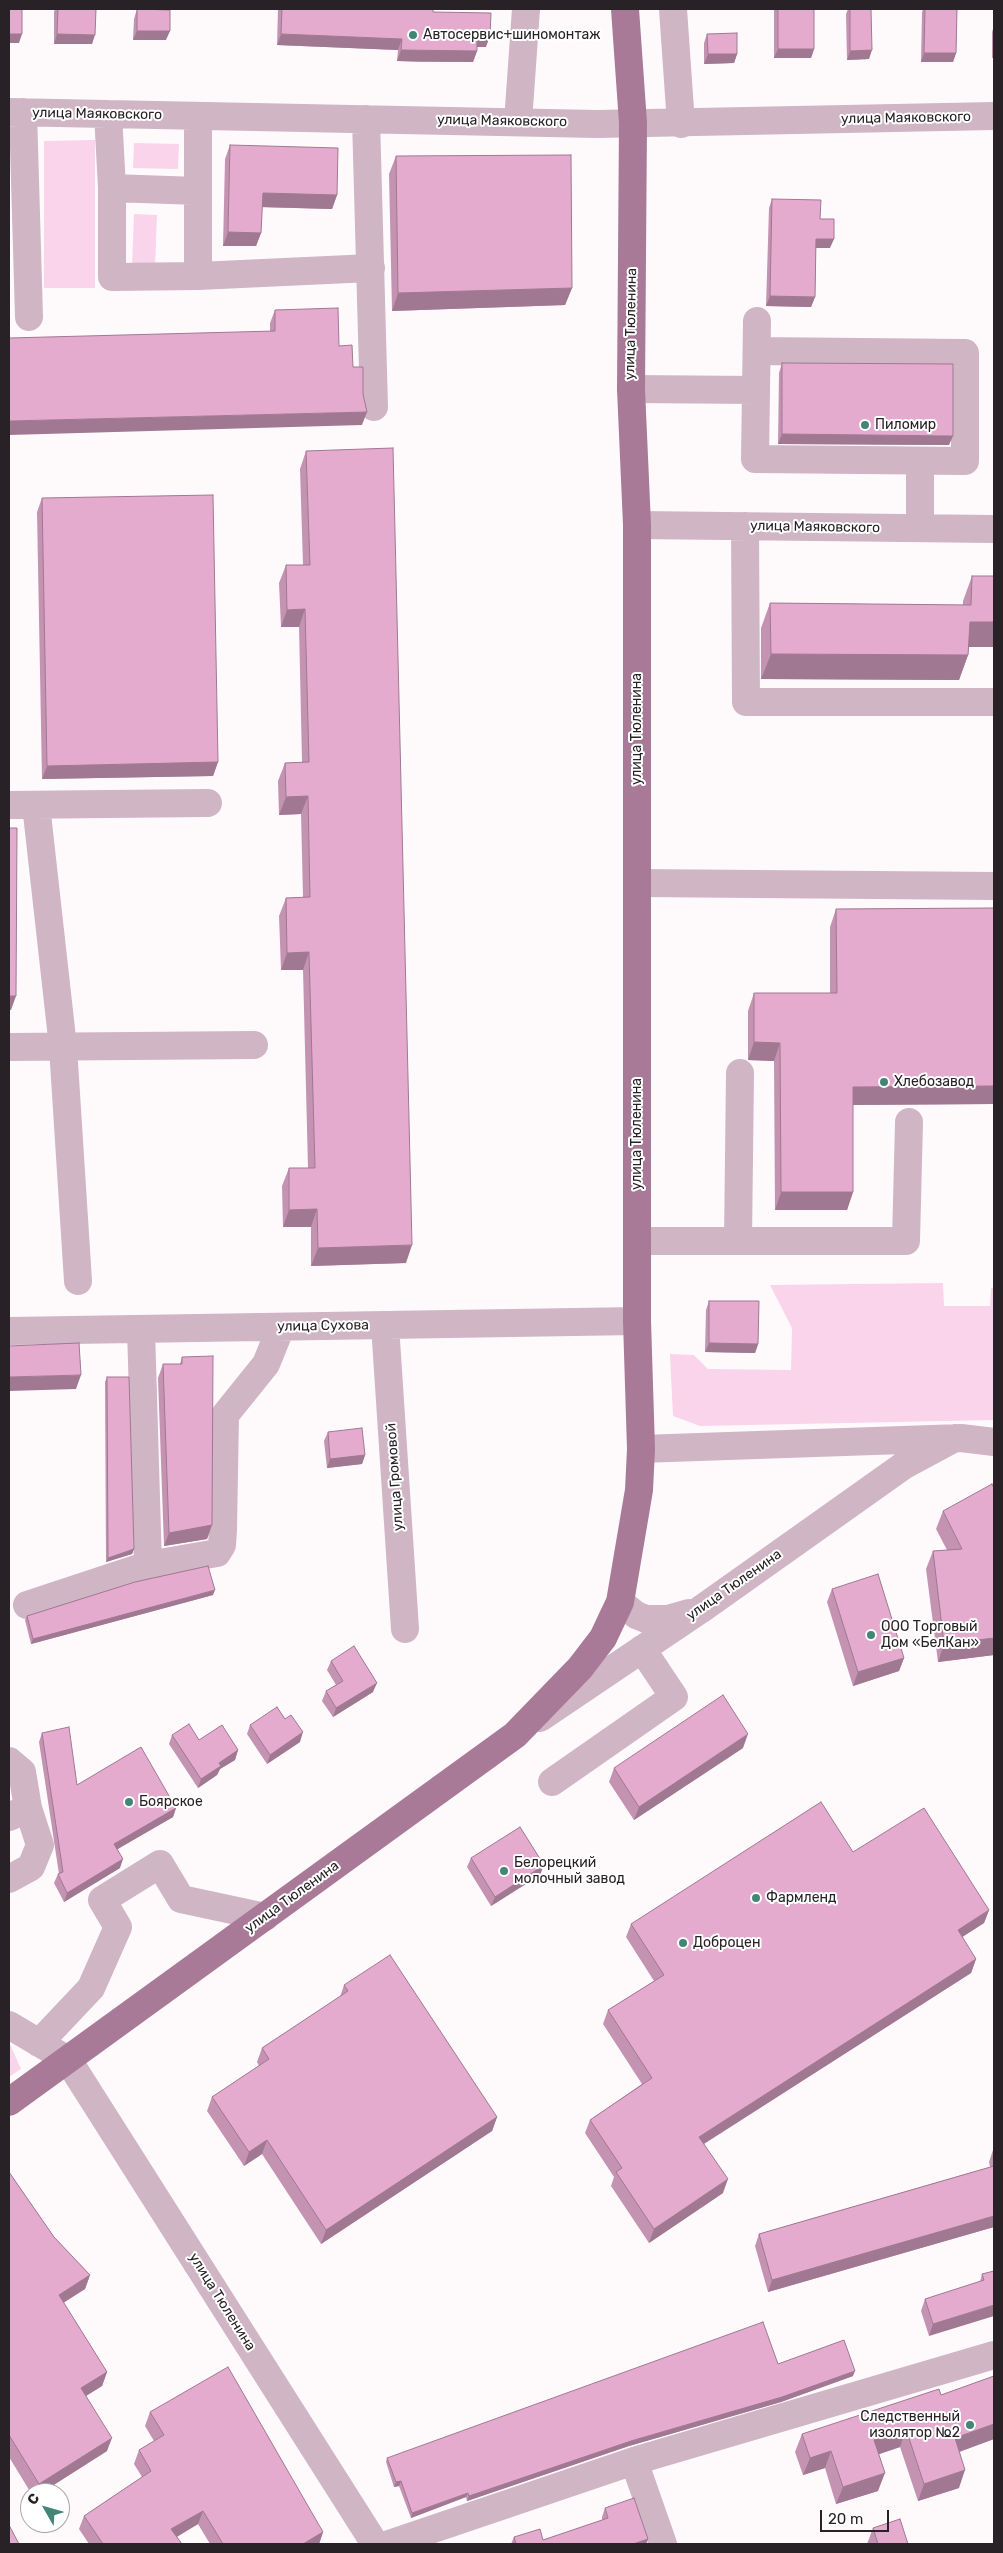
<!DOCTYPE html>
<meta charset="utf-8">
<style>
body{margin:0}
#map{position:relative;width:1003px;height:2553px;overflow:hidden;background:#fefafc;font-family:Rubik,sans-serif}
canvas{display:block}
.frame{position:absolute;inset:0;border:10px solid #282125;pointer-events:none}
.north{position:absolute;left:20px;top:2483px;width:50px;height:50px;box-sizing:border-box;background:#fff;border:1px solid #a9a6a8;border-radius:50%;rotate:308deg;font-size:14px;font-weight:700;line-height:20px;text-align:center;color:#282125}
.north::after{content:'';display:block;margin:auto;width:18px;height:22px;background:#438678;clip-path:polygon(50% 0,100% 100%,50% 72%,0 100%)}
.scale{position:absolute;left:820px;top:2510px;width:69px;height:22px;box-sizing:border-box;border:2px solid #282125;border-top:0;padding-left:6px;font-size:15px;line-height:18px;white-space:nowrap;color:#282125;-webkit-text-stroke:4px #fff;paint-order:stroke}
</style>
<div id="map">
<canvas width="1003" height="2553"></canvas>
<div class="frame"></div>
<div class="north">С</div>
<div class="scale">20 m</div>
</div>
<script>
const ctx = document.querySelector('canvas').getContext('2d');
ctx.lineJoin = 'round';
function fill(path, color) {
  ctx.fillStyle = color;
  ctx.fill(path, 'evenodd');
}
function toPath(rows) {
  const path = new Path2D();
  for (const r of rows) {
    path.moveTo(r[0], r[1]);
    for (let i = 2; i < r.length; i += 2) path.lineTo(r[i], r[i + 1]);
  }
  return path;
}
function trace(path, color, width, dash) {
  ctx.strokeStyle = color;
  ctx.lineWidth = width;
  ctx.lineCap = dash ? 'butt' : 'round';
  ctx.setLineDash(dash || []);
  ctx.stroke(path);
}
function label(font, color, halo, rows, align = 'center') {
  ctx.font = font + ' Rubik,sans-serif';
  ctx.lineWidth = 4;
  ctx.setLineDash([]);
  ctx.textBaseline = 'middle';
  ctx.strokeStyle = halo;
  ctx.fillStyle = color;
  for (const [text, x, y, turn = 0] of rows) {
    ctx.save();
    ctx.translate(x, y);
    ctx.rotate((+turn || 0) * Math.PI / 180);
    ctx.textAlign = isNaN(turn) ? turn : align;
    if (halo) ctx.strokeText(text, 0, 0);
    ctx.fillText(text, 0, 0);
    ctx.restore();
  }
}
const green = toPath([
 [95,140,95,288,44,288,44,141],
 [134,143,179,144,178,169,133,168],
 [134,214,157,215,155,267,132,266],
 [943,1283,944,1306,990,1306,991,1288,994,1288,994,1420,700,1426,673,1416,670,1354,694,1355,708,1369,791,1370,792,1328,770,1285],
 [9,2042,21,2069,9,2077]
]);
const minor = toPath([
 [673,9,681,124],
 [9,112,597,124,994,116],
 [23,112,29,317],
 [108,114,112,188,112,277,198,276],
 [198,116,198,276,371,268],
 [366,119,374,407],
 [518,122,526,9],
 [112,188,198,191],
 [631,389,756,390,757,321],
 [756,390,755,459,965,461,965,353,757,351],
 [920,461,920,528],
 [637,525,994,529],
 [745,526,746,702,994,702],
 [9,805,208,803],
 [36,805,63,1047,78,1281],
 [637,883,994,886],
 [9,1047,254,1045],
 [637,1241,906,1241,909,1122],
 [738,1241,740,1073],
 [385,1325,405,1629],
 [141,1329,148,1565],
 [9,1331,637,1321],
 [641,1449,961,1438,994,1442],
 [620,1602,636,1615,646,1619,668,1619,689,1613],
 [27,1605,148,1565,217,1553,222,1545,223,1530,225,1415,266,1364,281,1327],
 [540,1718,700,1610,903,1466,955,1438],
 [9,1761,22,1772,28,1808,9,1817],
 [552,1782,674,1697,642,1649],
 [9,1879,31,1867,40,1845,28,1808],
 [9,2025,68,2060,375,2544],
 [39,2043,91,1988,118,1927,102,1900,160,1864,181,1899,265,1917],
 [634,2461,663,2544],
 [389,2544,634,2461,994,2355]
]);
const major = toPath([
 [9,2102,515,1735,580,1668,603,1638,620,1602,639,1490,641,1449,637,1321,637,525,631,389,633,123,625,9]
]);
const wall = toPath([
 [55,9,96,9,92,44,54,44,54,12],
 [137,9,166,40,133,40,134,19],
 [278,9,433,9,433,12,486,47,477,47,477,51,473,62,419,62,397,61,398,50,277,45],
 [774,9,814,9,814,49,811,58,774,58],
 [848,9,871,9,869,59,847,60,846,14],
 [923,9,957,9,956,53,953,62,921,62,922,12],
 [994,26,994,58,992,58,992,32],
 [707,34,737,54,734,63,704,64,704,43],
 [230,145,337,195,332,209,262,207,261,233,256,246,223,246,225,159],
 [396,156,572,288,565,305,392,311,389,174],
 [772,199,820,219,830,248,816,248,815,297,811,307,766,306,769,208],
 [275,310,339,346,353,367,362,425,270,331,270,323],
 [782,363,949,445,778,444,779,373],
 [306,451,406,1263,311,1266,311,1227,283,1227,282,1186,289,1168,308,1168,303,970,281,970,279,916,286,898,303,897,301,814,279,815,278,781,285,763,302,762,299,627,281,627,279,583,286,565,303,565,300,469],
 [42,498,218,762,213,776,42,779,37,512],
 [972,576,994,576,994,647,969,647,968,655,959,680,761,679,761,628,770,603,963,605,963,601],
 [994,908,994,1104,853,1105,853,1192,847,1210,775,1210,774,1061,748,1060,748,1011,754,993,830,993,830,927,836,909],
 [709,1301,758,1344,755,1353,705,1352,706,1310],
 [182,1357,212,1525,207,1539,164,1546,158,1378,163,1364,180,1364],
 [107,1377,134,1549,132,1554,106,1562,105,1382],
 [328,1432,365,1455,362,1464,327,1468,324,1441],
 [994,1488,994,1655,938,1662,926,1569,933,1551,947,1550,936,1529,943,1511],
 [832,1589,904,1658,899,1671,853,1686,827,1602],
 [213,1595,31,1644,25,1620,27,1616],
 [331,1661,373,1692,333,1717,322,1701,326,1691,336,1685,327,1670],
 [285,1719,300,1742,267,1764,247,1734,250,1725],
 [42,1733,77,1785,176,1808,173,1817,117,1849,120,1868,64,1902,54,1883,58,1874,59,1874,39,1742],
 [172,1735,199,1740,238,1750,235,1760,220,1769,217,1775,198,1788,169,1744],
 [743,1748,634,1820,609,1782,614,1768],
 [853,1852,989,1910,984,1923,962,1937,976,1959,971,1973,704,2144,723,2193,649,2243,611,2186,614,2177,585,2133,590,2120,642,2084,603,2024,608,2010,654,1981,626,1937,631,1924],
 [471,1858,540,1875,491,1906,467,1867],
 [344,1985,497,2117,492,2131,321,2244,262,2154,244,2166,207,2111,212,2097,259,2066,257,2062,262,2048,340,1997],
 [993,2150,994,2150,994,2227,768,2292,755,2246,759,2234,990,2167,989,2162],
 [9,2172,54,2237,90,2275,85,2289,63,2302,107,2372,102,2386,86,2396,107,2451,41,2493,31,2493,9,2457],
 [994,2271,929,2336,921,2311,925,2299,980,2282,982,2274],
 [778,2364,853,2376,781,2402,629,2446,467,2501,466,2497,411,2518,399,2486,394,2487,386,2462,387,2458],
 [994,2376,994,2439,959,2452,959,2488,918,2501,900,2447,879,2454,878,2491,836,2504,825,2468,803,2475,795,2452,802,2434,941,2395],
 [150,2412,323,2532,319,2544,210,2544,198,2524,177,2537,182,2544,89,2544,79,2529,84,2516,142,2477,134,2464,139,2450,154,2441,145,2426],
 [605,2508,648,2539,646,2544,511,2544,514,2537,543,2540,602,2520,602,2517],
 [873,2528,908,2544,867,2544]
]);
const shadedWall = toPath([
 [137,31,170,31,166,40,133,40],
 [9,34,22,34,19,43,9,43],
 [57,34,95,35,92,44,54,44],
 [281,34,402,39,398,50,277,45],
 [477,36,490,36,486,47,473,47],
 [778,49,814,49,811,58,774,58],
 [401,50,477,51,473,62,397,61],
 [872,50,869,59,847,60,850,51],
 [924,53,956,53,953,62,921,62],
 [708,54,737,54,734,63,704,64],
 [263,193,337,195,332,209,258,207],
 [228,232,261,233,256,246,223,246],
 [816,239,834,239,830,248,813,248],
 [572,288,565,305,392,311,398,293],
 [770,296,815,297,811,307,766,306],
 [367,412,362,425,9,435,9,421],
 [782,434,953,436,949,445,778,444],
 [305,609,299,627,281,627,287,610],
 [970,622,994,622,994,647,961,647],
 [771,654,968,655,959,680,761,679],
 [218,762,213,776,42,779,47,766],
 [308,796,301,814,279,815,286,797],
 [309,952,303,970,281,970,287,953],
 [9,996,16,996,11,1010,9,1010],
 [754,1042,780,1043,774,1061,748,1060],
 [994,1086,994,1104,847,1105,853,1087],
 [781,1192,853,1192,847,1210,775,1210],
 [317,1209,311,1227,283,1227,289,1210],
 [412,1245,406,1263,311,1266,318,1248],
 [709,1343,758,1344,755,1353,705,1352],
 [81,1375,76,1389,9,1391,9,1377],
 [365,1455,362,1464,327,1468,330,1459],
 [212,1525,207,1539,164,1546,169,1533],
 [134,1549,132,1554,106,1562,108,1558],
 [215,1590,213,1595,31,1644,33,1639],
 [994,1638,994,1655,938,1662,944,1644],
 [904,1658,899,1671,853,1686,858,1672],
 [377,1683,373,1692,333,1717,336,1708],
 [303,1732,300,1742,267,1764,270,1755],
 [748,1734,743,1748,634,1820,639,1807],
 [238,1750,235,1760,220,1769,217,1775,198,1788,201,1779,219,1763],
 [176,1808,173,1817,111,1853,114,1844],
 [123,1859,120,1868,64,1902,67,1893],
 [544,1865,540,1875,491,1906,495,1897],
 [989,1910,984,1923,953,1943,958,1930],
 [976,1959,971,1973,694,2150,699,2137],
 [497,2117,492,2131,321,2244,326,2230],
 [267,2140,262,2154,244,2166,249,2152],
 [728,2179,723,2193,649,2243,654,2229],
 [994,2216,994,2227,768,2292,772,2280],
 [90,2275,85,2289,54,2309,59,2295],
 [994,2305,994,2316,929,2336,933,2324],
 [855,2371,853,2376,781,2402,629,2446,467,2501,469,2496,631,2441],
 [107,2372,102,2386,76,2402,81,2388],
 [994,2424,994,2439,948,2456,955,2438],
 [906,2429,900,2447,868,2458,874,2440],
 [112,2438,107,2451,41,2493,35,2493,39,2484],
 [831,2451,825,2468,803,2475,810,2458],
 [965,2470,959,2488,918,2501,924,2484],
 [885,2473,878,2491,836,2504,843,2487],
 [401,2481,399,2486,394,2487,396,2482],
 [468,2493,466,2497,411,2518,412,2513],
 [203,2511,198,2524,166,2543,171,2529],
 [323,2532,319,2544,303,2544],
 [648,2539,646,2544,633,2544]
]);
const building = toPath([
 [9,9,22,9,22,34,9,34,9,9],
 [58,9,96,9,95,35,57,34,58,9],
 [137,9,170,10,170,31,137,31,137,9],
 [282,9,433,9,433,12,491,13,490,36,477,36,477,51,401,50,402,39,281,34,282,9],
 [778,9,814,9,814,49,778,49,778,9],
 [850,9,871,9,872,50,850,51,850,9],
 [925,9,957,9,956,53,924,53,925,9],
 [737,33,737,54,708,54,707,34,737,33],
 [230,145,338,148,337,195,263,193,261,233,228,232,230,145],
 [571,155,572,288,398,293,396,156,571,155],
 [772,199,821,200,820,219,834,219,834,239,816,239,815,297,770,296,772,199],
 [338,308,339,346,352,345,353,367,363,367,363,394,367,412,9,421,9,338,275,331,275,310,338,308],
 [782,363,953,364,953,436,782,434,782,363],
 [393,448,412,1245,318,1248,317,1209,289,1210,289,1168,315,1168,309,952,287,953,286,898,310,897,308,796,286,797,285,763,309,762,305,609,287,610,286,565,310,565,306,451,393,448],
 [213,495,218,762,47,766,42,498,213,495],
 [972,576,994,576,994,622,970,622,968,655,771,654,770,603,971,605,972,576],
 [9,828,17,828,16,996,9,996,9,828],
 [994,908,994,1086,853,1087,853,1192,781,1192,780,1043,754,1042,754,993,837,993,836,909,994,908],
 [709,1301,759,1301,758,1344,709,1343,709,1301],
 [79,1343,81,1375,9,1377,9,1346,79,1343],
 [213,1356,212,1525,169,1533,163,1364,182,1364,182,1357,213,1356],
 [107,1377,129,1377,134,1549,108,1558,107,1377],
 [362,1428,365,1455,330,1459,328,1432,362,1428],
 [992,1484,994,1488,994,1638,944,1644,933,1551,962,1549,943,1511,992,1484],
 [208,1566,215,1590,33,1639,27,1616,135,1582,208,1566],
 [878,1574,904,1658,858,1672,832,1589,878,1574],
 [354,1646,377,1683,336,1708,326,1691,343,1681,331,1661,354,1646],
 [723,1695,748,1734,639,1807,614,1768,723,1695],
 [277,1707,285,1719,291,1715,303,1732,270,1755,250,1725,277,1707],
 [189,1724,199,1740,222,1725,238,1750,219,1763,221,1766,201,1779,172,1735,189,1724],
 [69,1727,77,1785,141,1747,176,1808,114,1844,123,1859,67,1893,58,1874,63,1872,42,1733,69,1727],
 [821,1802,853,1852,924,1808,989,1910,958,1930,976,1959,699,2137,728,2179,654,2229,616,2172,622,2168,590,2120,652,2078,608,2010,664,1975,631,1924,821,1802],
 [520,1827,544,1865,495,1897,471,1858,520,1827],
 [390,1955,497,2117,326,2230,267,2140,249,2152,212,2097,269,2059,262,2048,348,1991,344,1985,390,1955],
 [994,2166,994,2216,772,2280,759,2234,994,2166],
 [9,2172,54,2237,90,2275,59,2295,107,2372,81,2388,112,2438,39,2484,9,2435,9,2172],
 [994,2271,994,2305,933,2324,925,2299,984,2280,982,2274,994,2271],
 [763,2322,778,2364,844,2340,855,2371,782,2397,631,2441,469,2496,468,2493,412,2513,401,2481,396,2482,387,2458,763,2322],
 [228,2367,323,2532,303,2544,223,2544,203,2511,171,2529,182,2544,103,2544,84,2516,151,2471,139,2450,164,2435,150,2412,228,2367],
 [994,2376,994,2424,955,2438,965,2470,924,2484,906,2429,874,2440,885,2473,843,2487,831,2451,810,2458,802,2434,939,2389,941,2395,994,2376],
 [634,2498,648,2539,633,2544,516,2544,514,2537,540,2529,543,2540,608,2518,605,2508,634,2498],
 [900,2519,908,2544,878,2544,873,2528,900,2519],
 [9,2525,19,2544,9,2544,9,2525]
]);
const markers = [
 [413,35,5,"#438678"],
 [865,425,5,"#438678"],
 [884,1082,5,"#438678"],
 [871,1635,5,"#438678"],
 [129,1802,5,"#438678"],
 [504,1871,5,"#438678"],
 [756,1898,5,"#438678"],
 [683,1943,5,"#438678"],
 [970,2425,5,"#438678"]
];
const poiNames = [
 ["Автосервис+шиномонтаж",423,35],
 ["Пиломир",875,425],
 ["Хлебозавод",894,1082],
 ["ООО Торговый",881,1627],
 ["Дом «БелКан»",881,1643],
 ["Боярское",139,1802],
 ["Белорецкий",514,1863],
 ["молочный завод",514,1879],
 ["Фармленд",766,1898],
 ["Доброцен",693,1943],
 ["Следственный",960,2417,"right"],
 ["изолятор №2",960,2433,"right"]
];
const streetNames = [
 ["улица Маяковского",97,114,1],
 ["улица Маяковского",906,118,-1],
 ["улица Маяковского",502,121,1],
 ["улица Тюленина",631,324,-89],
 ["улица Маяковского",815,527,1],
 ["улица Тюленина",637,729,-90],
 ["улица Тюленина",637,1134,-90],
 ["улица Сухова",323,1326,-1],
 ["улица Громовой",395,1477,-94],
 ["улица Тюленина",734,1585,-35],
 ["улица Тюленина",292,1897,-36],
 ["улица Тюленина",222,2302,58]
];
fill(green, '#f9d4ea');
trace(minor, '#d0b5c5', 28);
trace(major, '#a97a97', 28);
fill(wall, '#c593b2');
fill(shadedWall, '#a07891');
fill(building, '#e5abcf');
trace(building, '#a07891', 1);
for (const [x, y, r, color] of markers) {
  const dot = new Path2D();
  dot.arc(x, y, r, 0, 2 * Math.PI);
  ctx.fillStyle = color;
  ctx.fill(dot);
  trace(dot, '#fff', 2);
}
label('14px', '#282125', '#fff', poiNames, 'left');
label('14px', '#282125', '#fff', streetNames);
</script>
